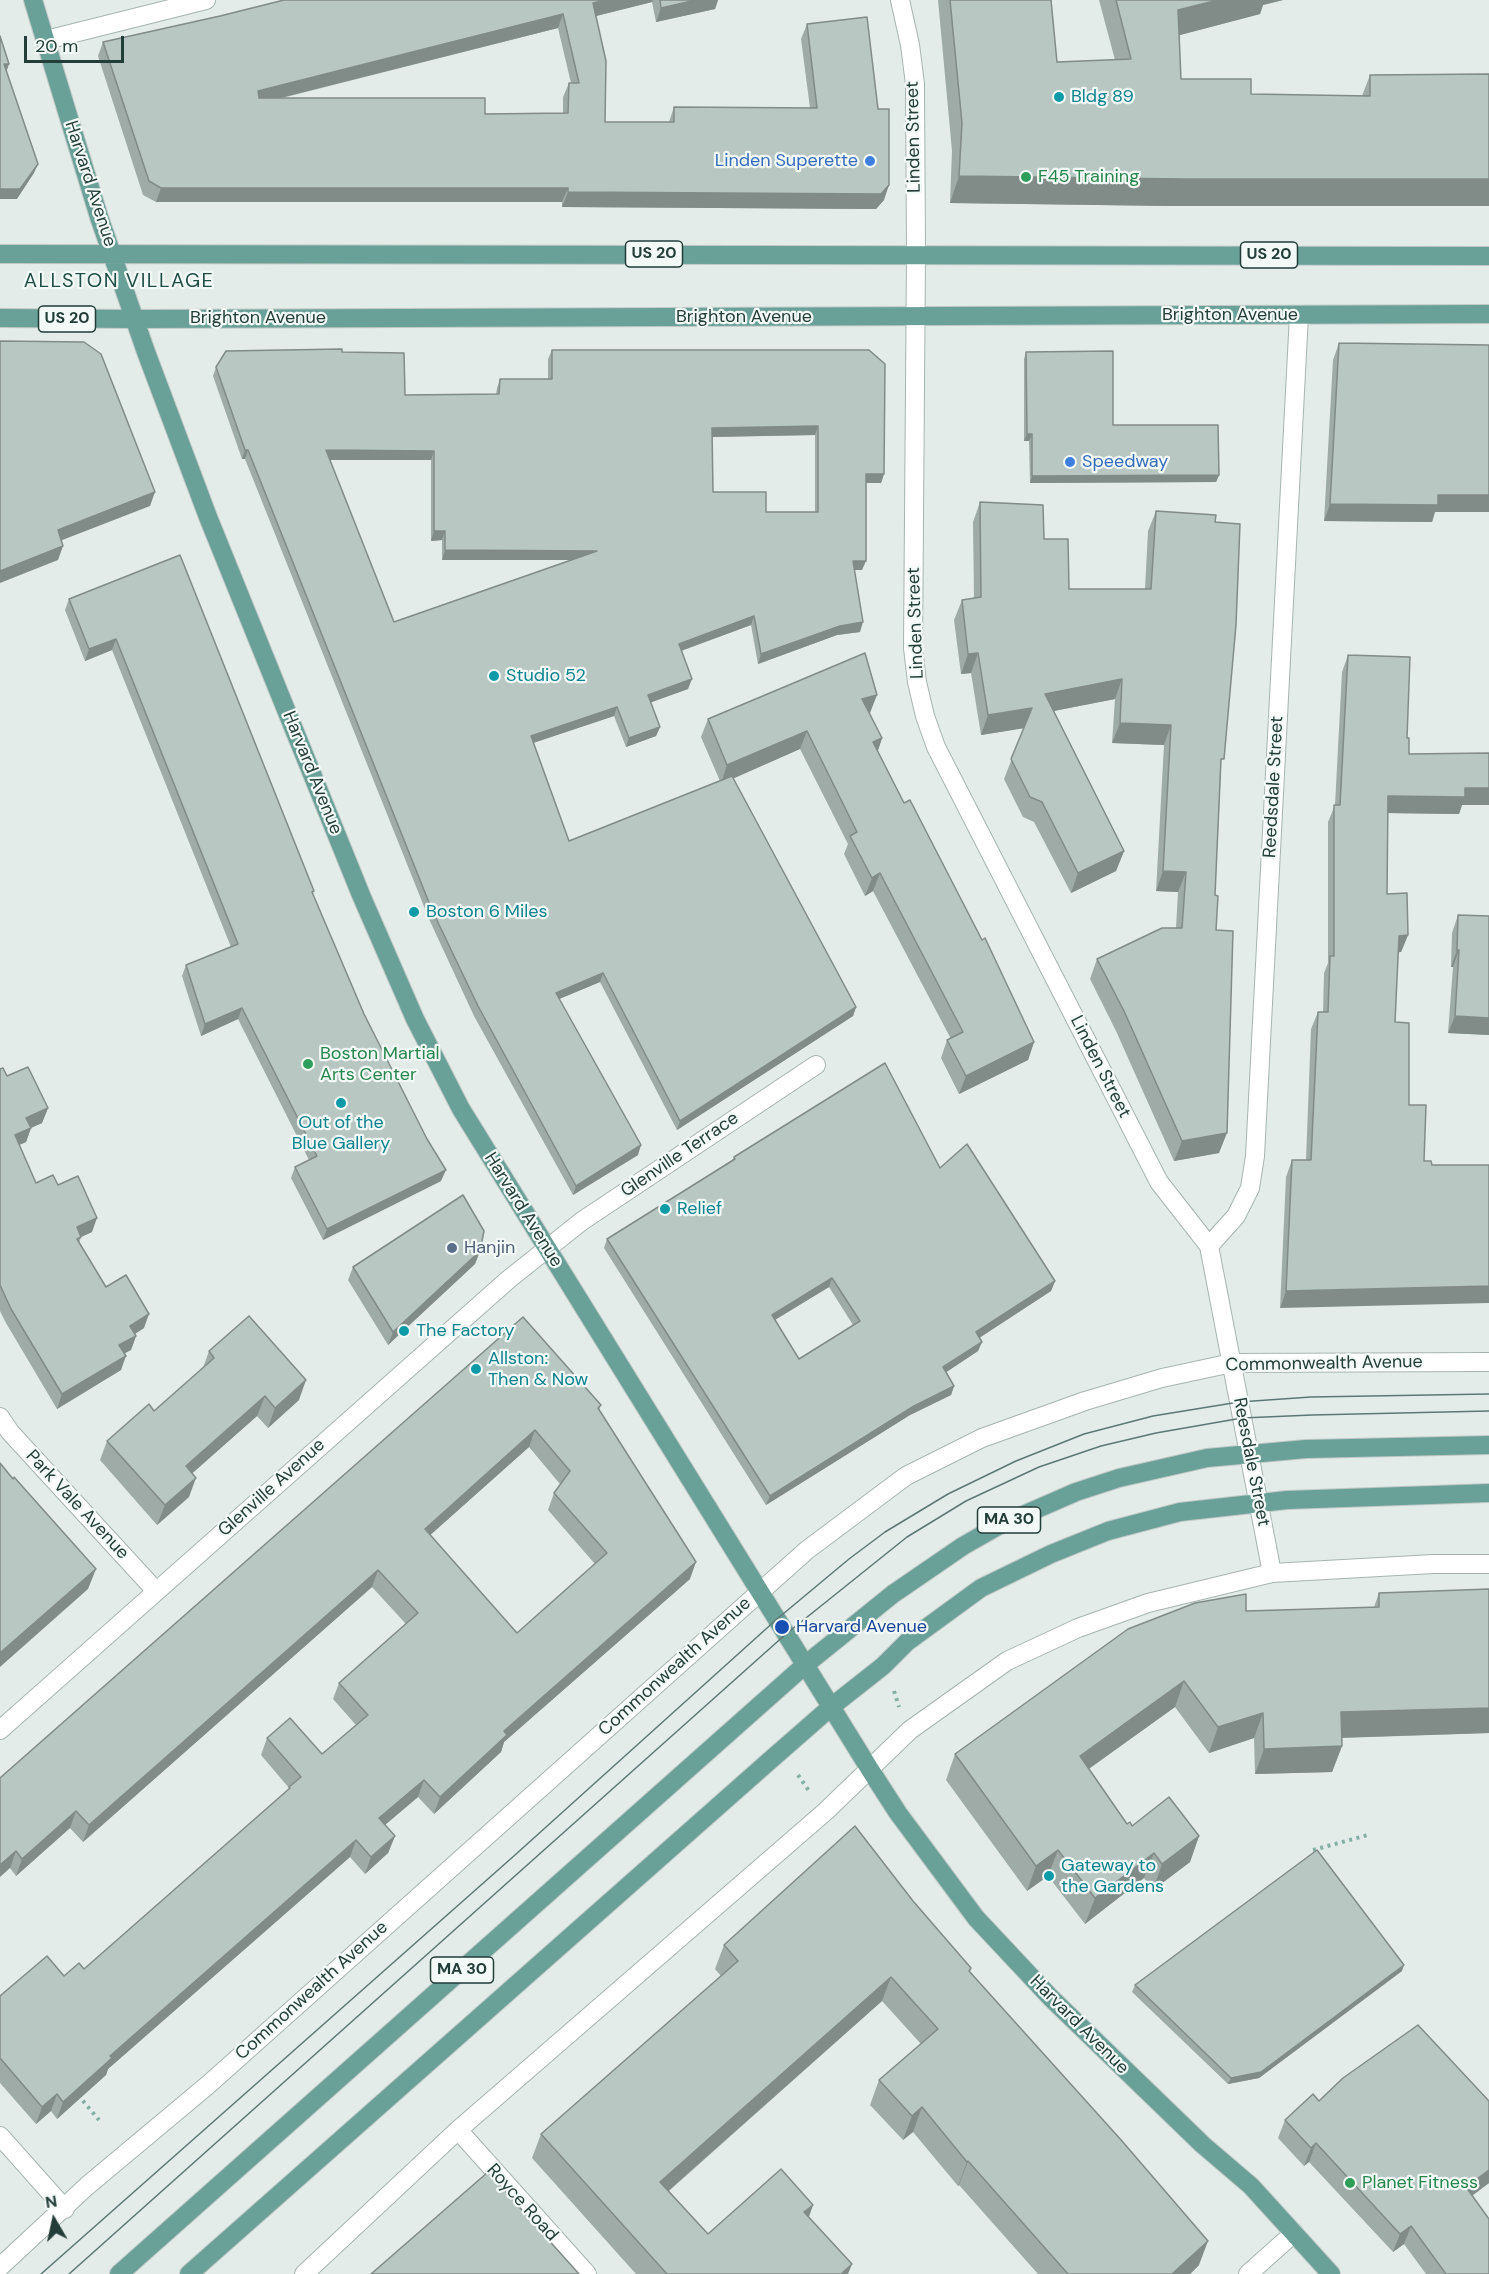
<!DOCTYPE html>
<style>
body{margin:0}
#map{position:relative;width:1489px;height:2274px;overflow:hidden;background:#e3ece9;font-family:"DM Sans",sans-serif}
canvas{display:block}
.north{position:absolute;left:24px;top:2190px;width:60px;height:60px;-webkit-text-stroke:4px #f3f9f6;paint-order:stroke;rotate:351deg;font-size:16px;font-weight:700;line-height:24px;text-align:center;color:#233d38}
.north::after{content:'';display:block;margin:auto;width:21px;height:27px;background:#233d38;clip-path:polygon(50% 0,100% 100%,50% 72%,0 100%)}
.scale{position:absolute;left:24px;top:36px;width:100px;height:27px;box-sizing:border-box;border:3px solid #233d38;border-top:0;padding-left:8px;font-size:18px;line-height:21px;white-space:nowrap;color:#233d38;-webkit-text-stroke:4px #f3f9f6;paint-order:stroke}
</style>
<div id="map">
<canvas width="1489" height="2274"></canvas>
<div class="north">N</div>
<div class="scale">20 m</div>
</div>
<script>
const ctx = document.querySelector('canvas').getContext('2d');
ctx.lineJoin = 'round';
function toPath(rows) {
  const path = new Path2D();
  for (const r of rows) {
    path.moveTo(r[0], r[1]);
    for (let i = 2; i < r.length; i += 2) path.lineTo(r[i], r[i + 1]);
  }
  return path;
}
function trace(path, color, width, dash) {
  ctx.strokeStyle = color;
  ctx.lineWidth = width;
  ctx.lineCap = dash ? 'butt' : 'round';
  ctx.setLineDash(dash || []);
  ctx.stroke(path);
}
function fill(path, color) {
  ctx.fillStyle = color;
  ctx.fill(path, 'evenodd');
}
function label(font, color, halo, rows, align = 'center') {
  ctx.font = font + ' "DM Sans",sans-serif';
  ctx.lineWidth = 4.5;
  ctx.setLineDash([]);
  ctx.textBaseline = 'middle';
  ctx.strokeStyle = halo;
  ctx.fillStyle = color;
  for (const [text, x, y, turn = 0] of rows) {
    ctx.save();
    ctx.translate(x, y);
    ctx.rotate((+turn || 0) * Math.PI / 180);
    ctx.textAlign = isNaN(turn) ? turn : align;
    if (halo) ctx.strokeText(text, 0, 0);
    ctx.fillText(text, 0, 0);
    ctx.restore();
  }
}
const path = toPath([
 [894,1691,899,1707],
 [798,1775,809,1791],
 [1313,1850,1368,1835],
 [78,2095,99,2120]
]);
const minor = toPath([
 [900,0,910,45,915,84,916,254,913,648,917,682,925,716,936,747,1159,1182,1209,1246,1272,1573],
 [46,40,206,0],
 [1209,1246,1236,1216,1250,1188,1255,1156,1299,315],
 [0,1417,10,1432,156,1591],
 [0,1730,509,1279,582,1221,816,1065],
 [458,2130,587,2274],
 [0,2136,65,2209],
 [0,2267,87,2186,209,2084,807,1550,906,1476,982,1438,1085,1401,1162,1378,1232,1363,1489,1362],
 [304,2274,458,2130,826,1811,910,1730,1007,1661,1078,1628,1148,1603,1272,1573,1433,1564,1489,1564],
 [1248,2274,1294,2233]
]);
const major = toPath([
 [33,0,99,217,146,352,208,517,361,895,415,1019,461,1109,869,1768,898,1813,976,1918,1051,1998,1203,2145,1251,2186,1331,2274],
 [0,254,1489,256],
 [0,318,134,319,1489,314],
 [119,2274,805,1665,893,1594,963,1546,998,1526,1076,1492,1119,1478,1207,1458,1306,1449,1489,1445],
 [189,2274,767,1763,831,1707,883,1666,907,1642,981,1588,1051,1554,1108,1531,1180,1512,1287,1500,1489,1493]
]);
const tram = toPath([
 [41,2274,515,1855,777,1619,849,1559,885,1532,948,1494,1016,1461,1084,1434,1153,1416,1239,1402,1311,1397,1489,1394],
 [69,2274,786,1634,907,1537,966,1501,1039,1467,1101,1446,1156,1433,1242,1418,1312,1415,1489,1411]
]);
const wall = toPath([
 [284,0,718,0,715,9,656,22,652,2,596,16,605,122,669,122,674,107,810,108,801,39,807,24,884,200,876,209,562,207,562,202,156,202,143,195,98,56,103,42,220,16],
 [558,28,571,83,569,83,563,97,563,113,485,114,282,98],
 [938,0,1051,0,1057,62,1115,60,1099,0,1283,0,1263,5,1260,14,1179,35,1181,79,1251,94,1362,96,1370,75,1489,74,1172,206,950,203,952,151],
 [1339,343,1435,512,1432,522,1324,521,1333,360],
 [552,350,869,350,884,474,881,483,866,483,862,570,854,570,860,632,837,635,758,664,751,625,681,651,688,689,650,702,660,727,656,736,626,747,614,716,533,743,569,841,720,781,701,737,708,719,870,713,882,738,878,751,904,803,1034,1042,1028,1060,959,1094,941,1058,947,1040,951,1039,873,891,865,896,844,854,848,844,800,749,733,778,856,1007,853,1016,677,1130,600,982,559,999,638,1155,573,1195,474,1016,429,919,245,459,242,459,213,376,216,367,342,352,405,395,496,394,497,388,500,379,548,379,548,359],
 [815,435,815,512,766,512,713,492,712,437],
 [330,460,431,460,431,541,442,540,442,560,571,560,394,622],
 [1026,352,1113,425,1219,475,1216,482,1030,483,1029,441,1024,441,1024,359],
 [980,502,1044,539,1069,589,1145,589,1148,531,1156,511,1215,522,1221,769,1215,895,1219,1153,1174,1161,1116,1031,1090,979,1097,959,1176,928,1178,892,1156,891,1164,745,1112,743,1115,699,1054,711,1124,851,1116,871,1071,893,1034,822,1023,817,1004,779,1024,728,981,735,971,673,961,674,954,620,962,600,974,598,973,522],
 [180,555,313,895,364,1014,441,1181,323,1240,291,1178,295,1167,309,1160,238,1019,201,1036,182,976,186,965,231,947,112,650,85,661,65,610,69,599],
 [1348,655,1407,738,1409,754,1489,753,1489,805,1462,805,1459,814,1388,813,1387,894,1408,935,1401,952,1398,952,1395,1022,1280,1308,1286,1177,1292,1160,1306,1160,1311,1029,1318,1012,1323,1012,1324,973,1328,963,1328,822,1335,805,1342,672],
 [1458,915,1489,916,1489,1035,1448,1033,1453,967,1451,967,1452,933],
 [0,1069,7,1076,48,1108,42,1123,31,1128,26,1142,19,1145,36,1183,58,1185,92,1232,81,1237,79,1243,106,1287,144,1328,135,1334,136,1336,131,1350,124,1353,121,1370,57,1409,6,1323,0,1311],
 [734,1157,940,1168,1055,1281,1051,1291,979,1338,982,1342,978,1351,946,1372,954,1386,951,1395,910,1415,766,1505,604,1248,607,1239,732,1160],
 [829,1287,853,1325,799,1359,775,1320],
 [480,1251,475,1264,388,1345,348,1280,353,1267],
 [523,1317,601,1405,599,1410,690,1579,504,1742,501,1752,434,1814,418,1797,385,1825,395,1836,388,1853,365,1874,350,1857,108,2069,106,2075,57,2119,51,2111,36,2124,0,2083,0,1996,64,1976,84,1969,288,1791,289,1788,261,1755,267,1738,322,1754,356,1725,333,1699,339,1683,406,1624,372,1587,83,1842,70,1828,16,1876,10,1868,0,1778],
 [529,1447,560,1484,554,1493,548,1510,595,1564,517,1633,430,1535],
 [209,1351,299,1400,268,1428,257,1416,192,1473,189,1497,157,1525,100,1460,107,1441,154,1411,203,1368],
 [1489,1589,1489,1733,1342,1738,1342,1746,1332,1772,1255,1774,1254,1738,1209,1753,1175,1707,1089,1769,1127,1824,1132,1826,1199,1836,1190,1862,1153,1890,1144,1878,1085,1924,1048,1876,1027,1891,946,1780,955,1754,1246,1611,1374,1607,1379,1593],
 [913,1901,971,1968,970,1972,1199,2265,1190,2274,1038,2274,959,2185,958,2186,913,2132,903,2140,870,2105,879,2080,921,2044,882,2001,669,2191,708,2234,813,2205,809,2217,848,2274,636,2274,532,2158,541,2134,721,1976,715,1969,724,1945],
 [1402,1971,1259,2078,1228,2084,1132,1992,1135,1985],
 [1319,2101,1489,2101,1489,2183,1472,2196,1489,2274,1426,2274,1404,2244,1393,2252,1309,2162,1304,2166,1278,2138,1285,2120]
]);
const shadedWall = toPath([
 [606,0,653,0,652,2,588,18,593,3],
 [696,0,718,0,715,9,656,22,661,8],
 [1218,0,1283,0,1263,5,1260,14,1169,38,1178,10],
 [563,14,558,28,252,105,258,91],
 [4,64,9,64,6,73],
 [38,164,34,173,17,199,0,199,0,189],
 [959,176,1489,179,1489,206,1172,206,950,203],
 [889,185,884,200,876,209,562,207,568,192],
 [161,188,568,188,562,202,156,202],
 [818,426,815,435,709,437,712,428],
 [1027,434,1032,434,1029,441,1024,441],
 [245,450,248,450,245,459,242,459],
 [326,450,434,451,431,460,323,460],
 [866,474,884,474,881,483,863,483],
 [1219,475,1216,482,1030,483,1032,476],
 [155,492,150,506,52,544,58,530],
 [1438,495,1489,495,1489,512,1435,512,1432,522,1324,521,1330,504],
 [434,531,445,531,442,540,431,541],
 [63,546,58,560,0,583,0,571],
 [445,550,597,551,593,560,442,560],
 [853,561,866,561,862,570,849,570],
 [754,616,751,625,675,653,679,644],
 [863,622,860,632,837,635,758,664,761,654,840,626],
 [116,639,112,650,85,661,89,649],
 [978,653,971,673,961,674,968,654],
 [692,679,688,689,644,705,648,695],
 [1122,679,1115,699,1038,714,1045,694],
 [877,695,870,713,856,717,862,699],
 [617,707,614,716,527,745,531,736],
 [1032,708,1025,728,981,735,988,715],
 [1120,723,1171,725,1164,745,1112,743],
 [660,727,656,736,626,747,629,738],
 [807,731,800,749,721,784,727,765],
 [882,738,876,756,873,742],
 [1465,788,1489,788,1489,805,1462,805,1459,814,1382,813,1388,796],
 [1124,851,1116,871,1071,893,1078,873],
 [1163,871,1186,872,1178,892,1156,891],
 [880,873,873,891,865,896,872,878],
 [1408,935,1401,952,1392,953,1399,936],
 [1457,950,1459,950,1453,967,1451,967],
 [603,973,600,982,552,1002,556,993],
 [856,1007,853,1016,677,1130,680,1121],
 [242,1008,238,1019,201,1036,205,1024],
 [1455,1016,1489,1018,1489,1035,1448,1033],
 [1034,1042,1028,1060,959,1094,966,1076],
 [48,1108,42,1123,21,1132,26,1118],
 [31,1128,26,1142,10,1149,15,1135],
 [1227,1133,1219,1153,1174,1161,1182,1141],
 [641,1145,638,1155,573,1195,576,1186],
 [446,1170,441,1181,323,1240,327,1229],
 [97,1218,92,1232,72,1241,77,1227],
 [480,1251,475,1264,388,1345,393,1332],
 [832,1278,829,1287,768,1324,772,1315],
 [1055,1281,1051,1291,973,1342,976,1332],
 [1489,1286,1489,1303,1280,1308,1286,1291],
 [149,1314,144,1328,125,1340,130,1326],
 [136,1336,131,1350,114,1359,119,1345],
 [982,1342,978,1351,939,1377,943,1367],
 [126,1356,121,1370,57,1409,62,1394],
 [306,1380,299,1400,268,1428,275,1408],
 [954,1386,951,1395,910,1415,766,1505,770,1496,914,1406],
 [265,1396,257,1416,178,1486,186,1466],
 [535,1430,529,1447,418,1546,425,1529],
 [196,1478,189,1497,157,1525,165,1505],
 [696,1562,690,1579,504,1742,501,1752,434,1814,440,1797,504,1731],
 [96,1569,88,1589,0,1667,0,1653],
 [378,1570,372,1587,83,1842,89,1825],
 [1184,1681,1175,1707,1070,1782,1080,1756],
 [1489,1708,1489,1733,1331,1738,1341,1712],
 [1263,1713,1254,1738,1209,1753,1218,1727],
 [1342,1746,1332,1772,1255,1774,1264,1749],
 [424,1780,418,1797,373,1835,379,1818],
 [76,1811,70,1828,16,1876,22,1859],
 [395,1836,388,1853,365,1874,371,1857],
 [1199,1836,1190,1862,1153,1890,1162,1864],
 [356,1840,350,1857,108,2069,106,2075,57,2119,63,2102,110,2056],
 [1058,1850,1048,1876,1027,1891,1036,1866],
 [16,1851,10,1868,0,1877,0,1865],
 [1154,1853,1144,1878,1085,1924,1095,1898],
 [1404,1965,1402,1971,1259,2078,1228,2084,1231,2078],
 [891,1977,882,2001,651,2206,660,2182],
 [57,2094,51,2111,36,2124,42,2107],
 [922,2107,913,2132,903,2140,912,2116],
 [1316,2143,1309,2162,1304,2166,1311,2148],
 [968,2161,959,2185,958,2186,967,2162],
 [1489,2170,1489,2183,1459,2205,1466,2187],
 [813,2205,804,2229,804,2212],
 [1411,2226,1404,2244,1393,2252,1400,2234],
 [1208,2241,1199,2265,1190,2274,1172,2274],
 [852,2264,848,2274,841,2274]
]);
const building = toPath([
 [284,0,606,0,593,3,606,61,605,122,674,122,674,107,817,108,807,24,867,17,878,109,889,109,889,185,881,194,568,192,568,188,161,188,149,181,103,42,220,16,284,0],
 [563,14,579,83,569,83,568,113,485,114,485,98,259,98,258,91,563,14],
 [660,0,696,0,661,8,660,0],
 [950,0,1051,0,1057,62,1131,59,1116,0,1218,0,1178,10,1181,79,1251,79,1251,94,1370,96,1370,75,1489,74,1489,179,1182,179,959,176,962,123,950,0],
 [0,36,9,64,4,64,38,164,20,189,0,189,0,36],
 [0,341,84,342,101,354,155,492,58,530,63,546,0,571,0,341],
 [1339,343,1489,345,1489,495,1438,495,1438,505,1330,504,1339,343],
 [342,349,342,352,404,353,405,395,499,394,500,379,552,379,552,350,869,350,885,364,884,474,866,474,866,561,853,561,863,622,840,626,761,654,754,616,679,644,692,679,648,695,660,727,629,738,617,707,531,736,569,841,732,776,856,1007,680,1121,603,973,556,993,641,1145,576,1186,478,1006,432,910,248,450,245,450,216,367,226,351,342,349],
 [818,426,818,512,766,512,766,492,713,492,712,428,818,426],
 [326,450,434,451,434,531,445,531,445,550,597,551,394,622,326,450],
 [1113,351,1113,425,1218,425,1219,475,1032,476,1032,434,1027,434,1026,352,1113,351],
 [980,502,1043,505,1044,539,1068,539,1069,589,1151,589,1156,511,1216,515,1215,522,1240,524,1236,625,1224,759,1221,759,1215,895,1218,896,1216,930,1233,931,1227,1133,1182,1141,1124,1011,1097,959,1162,928,1182,928,1186,872,1163,871,1171,725,1120,723,1122,679,1045,694,1124,851,1078,873,1042,802,1030,797,1011,759,1032,708,988,715,978,653,968,654,962,600,981,597,980,502],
 [180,555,314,891,312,892,364,1014,427,1139,446,1170,327,1229,295,1167,317,1156,242,1008,205,1024,186,965,238,944,116,639,89,649,69,599,180,555],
 [865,653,877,695,862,699,882,738,873,742,904,803,910,800,982,940,985,938,1034,1042,966,1076,947,1040,963,1032,880,873,872,878,850,836,857,832,807,731,727,765,708,719,865,653],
 [1348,655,1410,657,1407,738,1409,738,1409,754,1489,753,1489,788,1465,788,1465,797,1388,796,1387,894,1407,893,1408,935,1399,936,1395,1022,1409,1023,1409,1105,1426,1105,1424,1161,1431,1161,1432,1165,1489,1165,1489,1286,1286,1291,1292,1160,1311,1160,1318,1012,1328,1012,1330,956,1334,956,1334,805,1340,805,1348,655],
 [1458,915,1489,916,1489,1018,1455,1016,1459,950,1457,950,1458,915],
 [885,1063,940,1168,967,1144,1055,1281,976,1332,982,1342,943,1367,954,1386,914,1406,770,1496,607,1239,735,1159,734,1157,885,1063],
 [832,1278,860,1321,799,1359,772,1315,832,1278],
 [28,1067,48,1108,26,1118,31,1128,15,1135,36,1183,53,1175,58,1185,78,1176,97,1218,77,1227,81,1237,77,1239,106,1287,126,1275,149,1314,130,1326,136,1336,119,1345,126,1356,62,1394,11,1309,0,1285,0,1069,3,1068,7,1076,28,1067],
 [463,1195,484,1231,480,1251,393,1332,353,1267,463,1195],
 [249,1316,306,1380,275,1408,265,1396,186,1466,196,1478,165,1505,107,1441,149,1404,154,1411,214,1358,209,1351,249,1316],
 [523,1317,601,1405,598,1408,696,1562,504,1731,507,1735,440,1797,424,1780,379,1818,395,1836,371,1857,356,1840,110,2056,112,2058,63,2102,57,2094,42,2107,0,2058,0,1996,47,1956,64,1976,79,1963,84,1969,290,1788,289,1787,301,1777,267,1738,290,1718,322,1754,368,1715,339,1683,418,1613,378,1570,89,1825,76,1811,22,1859,16,1851,0,1865,0,1778,523,1317],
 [535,1430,570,1471,554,1493,607,1553,517,1633,425,1529,535,1430],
 [0,1463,13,1479,14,1477,96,1569,0,1653,0,1463],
 [1489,1589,1489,1708,1341,1712,1342,1746,1264,1749,1263,1713,1218,1727,1184,1681,1080,1756,1127,1824,1130,1822,1132,1826,1169,1797,1199,1836,1162,1864,1154,1853,1095,1898,1058,1850,1036,1866,955,1754,1128,1629,1195,1603,1246,1594,1246,1611,1379,1607,1379,1593,1489,1589],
 [855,1826,913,1901,971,1968,969,1971,1122,2141,1208,2241,1172,2274,1068,2274,968,2161,967,2162,922,2107,912,2116,879,2080,938,2029,891,1977,660,2182,708,2234,781,2169,813,2205,804,2212,852,2264,841,2274,667,2274,541,2134,738,1961,724,1945,855,1826],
 [1317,1850,1404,1965,1261,2072,1231,2078,1135,1985,1317,1850],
 [1418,2025,1489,2101,1489,2170,1466,2187,1489,2219,1489,2274,1446,2274,1411,2226,1400,2234,1316,2143,1311,2148,1285,2120,1313,2094,1319,2101,1343,2078,1418,2025],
 [488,2172,579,2274,371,2274,488,2172]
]);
const markers = [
 [1059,97,6,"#0f9aa8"],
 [870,161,6,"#3f7fe0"],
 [1026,177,6,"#2e9e5b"],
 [1070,462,6,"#3f7fe0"],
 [494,676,6,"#0f9aa8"],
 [414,912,6,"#0f9aa8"],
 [308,1064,6,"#2e9e5b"],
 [341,1103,6,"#0f9aa8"],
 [665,1209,6,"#0f9aa8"],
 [452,1248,6,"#5c6f8a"],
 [404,1331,6,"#0f9aa8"],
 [476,1369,6,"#0f9aa8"],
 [782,1627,8,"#1a4fb4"],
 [1049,1876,6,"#0f9aa8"],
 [1350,2183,6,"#2e9e5b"]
];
const shields = [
 [654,254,57],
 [1269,255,57],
 [67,319,57],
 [1009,1520,63],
 [462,1970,63]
];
const shieldNames = [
 ["US 20",654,254],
 ["US 20",1269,255],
 ["US 20",67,319],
 ["MA 30",1009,1520],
 ["MA 30",462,1970]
];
const cultureNames = [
 ["Bldg 89",1071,97],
 ["Studio 52",506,676],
 ["Boston 6 Miles",426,912],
 ["Out of the",341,1123,"center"],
 ["Blue Gallery",341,1144,"center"],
 ["Relief",677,1209],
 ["The Factory",416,1331],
 ["Allston:",488,1359],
 ["Then & Now",488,1380],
 ["Gateway to",1061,1866],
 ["the Gardens",1061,1887]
];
const streetNames = [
 ["Linden Street",914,137,-91],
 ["Harvard Avenue",90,184,72],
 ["Brighton Avenue",1230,315],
 ["Brighton Avenue",744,317],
 ["Brighton Avenue",258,318],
 ["Linden Street",916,623,-92],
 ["Harvard Avenue",312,773,68],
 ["Reedsdale Street",1274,787,-87],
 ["Linden Street",1100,1067,63],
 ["Glenville Terrace",680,1155,-34],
 ["Harvard Avenue",523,1210,58],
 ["Commonwealth Avenue",1324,1364,-1],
 ["Reesdale Street",1251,1462,79],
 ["Glenville Avenue",272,1488,-42],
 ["Park Vale Avenue",77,1505,47],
 ["Commonwealth Avenue",675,1667,-42],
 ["Commonwealth Avenue",312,1991,-42],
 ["Harvard Avenue",1079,2025,45],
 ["Royce Road",522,2203,48]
];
const shopNames = [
 ["Linden Superette",858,161],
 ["Speedway",1082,462,"left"]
];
const leisureNames = [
 ["F45 Training",1038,177],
 ["Boston Martial",320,1054],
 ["Arts Center",320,1075],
 ["Planet Fitness",1362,2183]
];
const serviceNames = [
 ["Hanjin",464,1248]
];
const transitNames = [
 ["Harvard Avenue",796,1627]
];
const neighbourhoodNames = [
 ["ALLSTON VILLAGE",119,282]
];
trace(minor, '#a6b4b0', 20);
trace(major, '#c1c9c7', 20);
trace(path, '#84afa5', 4, [3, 4.5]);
trace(minor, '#fff', 18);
trace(major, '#69a097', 18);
trace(tram, '#5d7874', 1.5);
fill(wall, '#9eaba7');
fill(shadedWall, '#818b88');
fill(building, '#b8c7c2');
trace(building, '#818b88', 1.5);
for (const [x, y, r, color] of markers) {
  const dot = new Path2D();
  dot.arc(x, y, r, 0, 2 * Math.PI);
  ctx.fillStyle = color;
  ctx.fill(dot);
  trace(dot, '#f3f9f6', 2);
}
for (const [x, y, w] of shields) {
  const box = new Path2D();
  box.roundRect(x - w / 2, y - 13, w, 26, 4.5);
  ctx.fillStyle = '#f3f9f6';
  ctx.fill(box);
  trace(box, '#233d38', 1.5);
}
label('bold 16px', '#233d38', null, shieldNames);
label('18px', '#0d838f', '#f3f9f6', cultureNames, 'left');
label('18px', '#233d38', '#f3f9f6', streetNames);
label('18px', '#366cbe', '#f3f9f6', shopNames, 'right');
label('18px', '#27864d', '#f3f9f6', leisureNames, 'left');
label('18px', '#4e5e75', '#f3f9f6', serviceNames, 'left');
label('18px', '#164399', '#f3f9f6', transitNames, 'left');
ctx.letterSpacing = '1.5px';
label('20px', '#1f4f47', '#f3f9f6', neighbourhoodNames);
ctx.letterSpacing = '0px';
</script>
